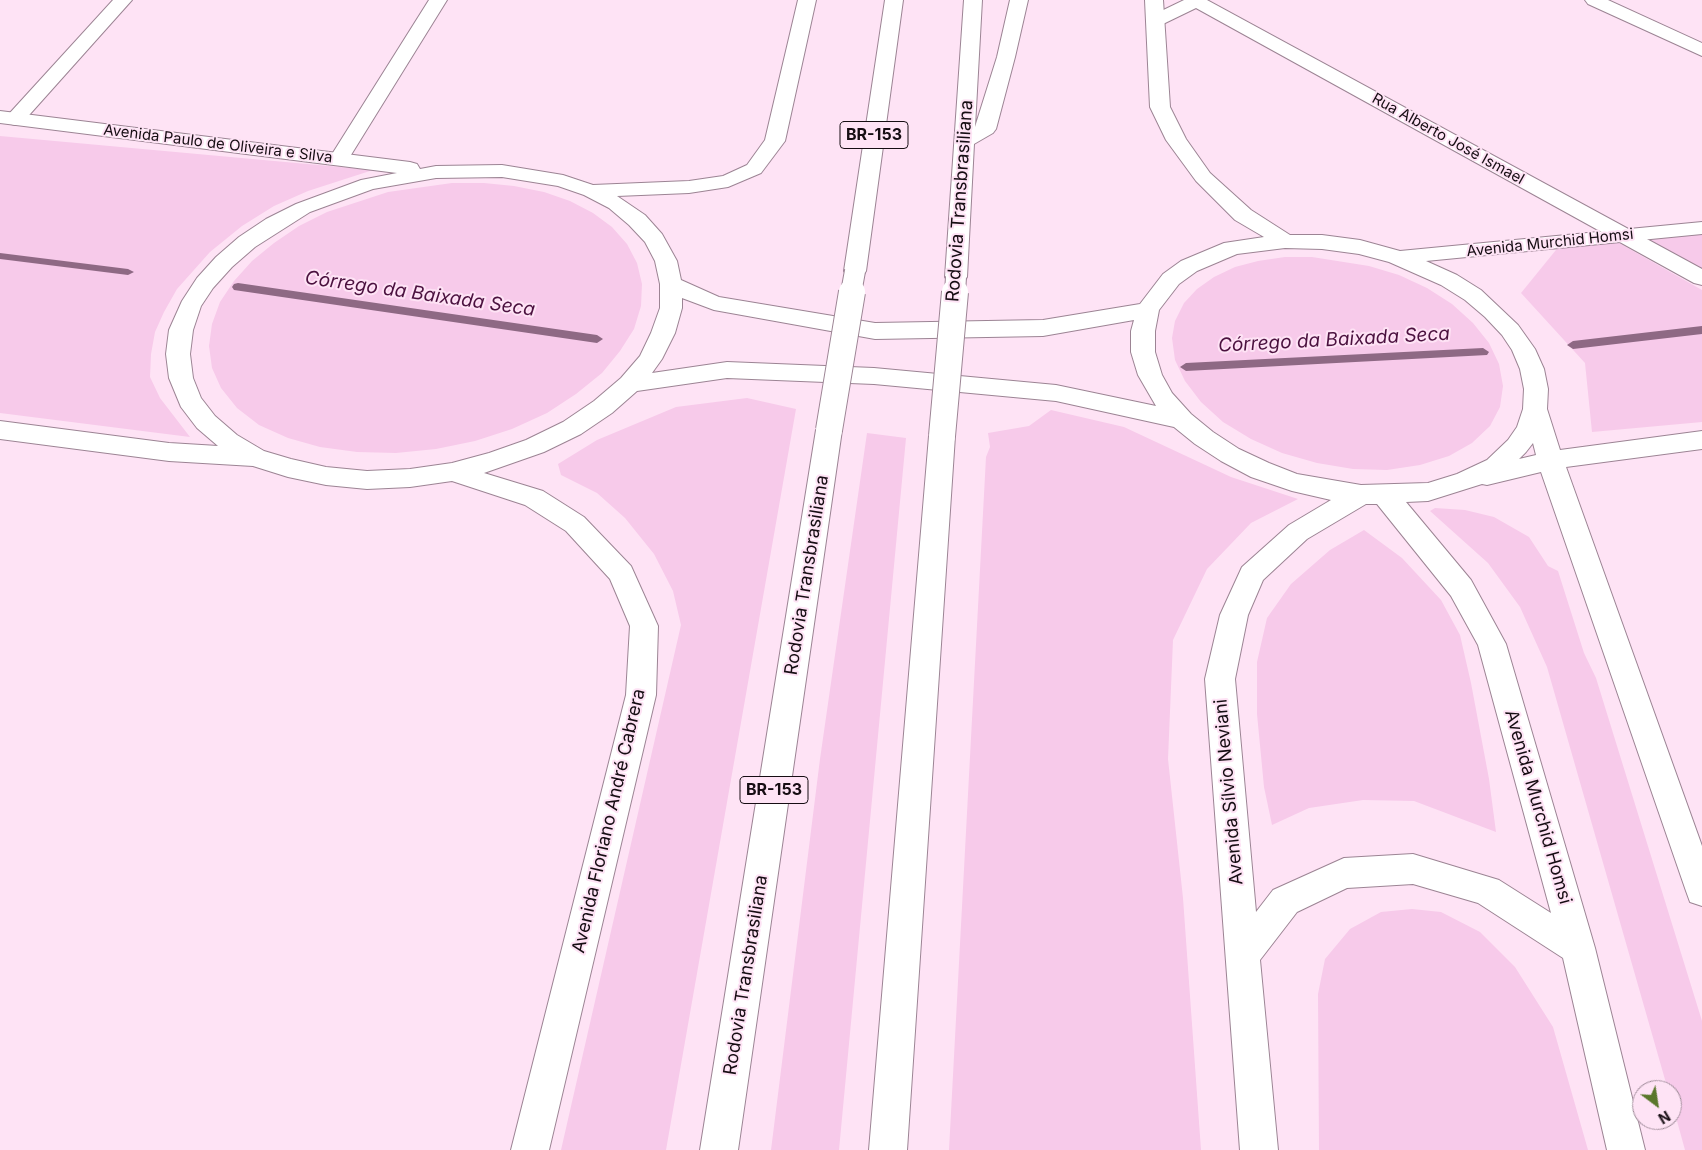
<!DOCTYPE html>
<meta charset="utf-8">
<style>
body{margin:0}
#map{position:relative;width:1702px;height:1150px;overflow:hidden;background:#fee3f5;font-family:Inter,sans-serif}
canvas{display:block}
.north{position:absolute;left:1632px;top:1080px;width:50px;height:50px;box-sizing:border-box;background:#fee3f5;border:1px solid #a18d9b;border-radius:50%;rotate:149deg;font-size:14px;font-weight:700;line-height:20px;text-align:center;color:#160d13}
.north::after{content:'';display:block;margin:auto;width:18px;height:22px;background:#5a772b;clip-path:polygon(50% 0,100% 100%,50% 72%,0 100%)}
</style>
<div id="map">
<canvas width="1702" height="1150"></canvas>
<div class="north">N</div>
</div>
<script>
const ctx = document.querySelector('canvas').getContext('2d');
ctx.lineJoin = 'round';
function fill(path, color) {
  ctx.fillStyle = color;
  ctx.fill(path, 'evenodd');
}
function toPath(rows) {
  const path = new Path2D();
  for (const r of rows) {
    path.moveTo(r[0], r[1]);
    for (let i = 2; i < r.length; i += 2) path.lineTo(r[i], r[i + 1]);
  }
  return path;
}
function trace(path, color, width, dash) {
  ctx.strokeStyle = color;
  ctx.lineWidth = width;
  ctx.lineCap = dash ? 'butt' : 'round';
  ctx.setLineDash(dash || []);
  ctx.stroke(path);
}
function label(font, color, halo, rows, align = 'center') {
  ctx.font = font + ' Inter,sans-serif';
  ctx.lineWidth = 4;
  ctx.setLineDash([]);
  ctx.textBaseline = 'middle';
  ctx.strokeStyle = halo;
  ctx.fillStyle = color;
  for (const [text, x, y, turn = 0] of rows) {
    ctx.save();
    ctx.translate(x, y);
    ctx.rotate((+turn || 0) * Math.PI / 180);
    ctx.textAlign = isNaN(turn) ? turn : align;
    if (halo) ctx.strokeText(text, 0, 0);
    ctx.fillText(text, 0, 0);
    ctx.restore();
  }
}
const green = toPath([
 [0,136,373,170,308,191,274,206,242,226,210,252,177,289,164,312,155,332,151,354,150,377,160,398,190,437,0,413],
 [452,183,484,183,514,186,544,192,570,201,593,213,612,227,627,244,637,263,642,284,641,306,634,329,620,351,602,373,576,394,547,413,512,429,475,441,436,449,396,453,357,452,320,447,288,438,259,425,237,408,221,388,212,368,209,346,212,324,220,302,234,281,252,261,274,243,299,226,327,212,388,192],
 [1702,233,1702,270,1644,238],
 [1612,239,1702,290,1702,422,1592,432,1585,363,1521,293,1560,245],
 [1285,257,1312,257,1369,266,1399,275,1427,288,1452,304,1473,323,1489,343,1499,364,1503,386,1500,407,1490,426,1472,443,1449,456,1420,465,1387,470,1353,469,1317,463,1282,453,1251,439,1223,422,1201,402,1185,381,1175,360,1172,338,1175,321,1184,303,1197,289,1214,277,1235,267,1258,261],
 [747,398,796,409,666,1150,561,1150,681,625,673,591,654,554,625,518,597,493,561,475,558,464,597,440,676,407],
 [1051,410,1124,427,1231,477,1298,499,1251,523,1207,569,1173,640,1168,759,1183,898,1201,1150,949,1150,986,457,990,447,988,433,1029,426],
 [867,433,906,438,839,1150,771,1150,820,759],
 [1435,508,1465,510,1494,517,1529,537,1548,566,1558,571,1584,653,1596,678,1702,1021,1702,1150,1685,1150,1672,1103,1672,1090,1668,1090,1547,667,1520,607,1488,563,1430,511],
 [1364,530,1402,558,1441,600,1460,635,1471,683,1489,779,1496,832,1414,801,1363,800,1309,808,1272,825,1264,787,1257,714,1257,662,1267,618,1291,584,1330,550],
 [1412,909,1441,912,1480,932,1515,967,1553,1027,1588,1150,1319,1150,1318,994,1325,959,1350,929,1381,912]
]);
const stream = toPath([
 [0,253,128,269,134,272,128,275,0,259,0,253],
 [238,283,597,335,603,339,597,343,234,290,232,287,234,284,238,283],
 [1702,326,1702,334,1573,349,1567,345,1573,341,1702,326],
 [1483,348,1489,352,1487,355,1186,371,1180,367,1186,363,1483,348]
]);
const street = toPath([
 [113,0,132,0,22,123,15,125,8,123,5,119,8,115,113,0],
 [429,0,447,0,346,163,339,165,332,163,329,159,429,0],
 [1184,0,1207,0,1702,269,1702,285,1694,283,1196,8,1163,24,1157,25,1151,24,1148,20,1151,16,1184,0],
 [1585,0,1608,0,1702,43,1702,56,1588,4,1585,0]
]);
const secondary = toPath([
 [798,0,816,0,785,141,761,173,728,187,689,193,617,196,645,215,662,234,677,261,681,280,719,297,875,323,1043,320,1140,304,1163,274,1181,261,1224,243,1264,237,1235,220,1196,181,1166,140,1150,107,1145,0,1163,0,1170,107,1186,139,1210,173,1251,210,1290,235,1322,235,1360,240,1400,251,1702,222,1702,234,1426,261,1457,275,1481,290,1518,325,1535,349,1544,369,1548,389,1547,409,1560,450,1702,431,1702,449,1566,467,1702,846,1702,906,1690,902,1686,891,1541,472,1487,485,1482,484,1428,501,1406,502,1471,580,1506,644,1595,948,1645,1150,1607,1150,1563,958,1478,903,1413,884,1347,888,1297,912,1260,960,1278,1150,1240,1150,1205,679,1220,615,1242,567,1289,525,1331,500,1292,491,1251,477,1221,461,1195,444,1174,427,1056,401,874,384,727,378,637,391,612,413,581,434,544,452,484,473,543,491,584,517,631,566,658,626,656,695,549,1150,511,1150,626,695,630,626,610,579,566,531,525,505,452,481,410,487,367,489,326,485,288,477,253,466,169,461,0,439,0,421,169,443,218,446,197,428,181,407,169,378,166,354,169,330,182,301,197,278,216,257,239,237,266,219,296,204,361,180,397,173,0,123,0,111,410,162,417,164,420,169,436,166,502,165,563,175,593,185,689,181,723,176,747,165,765,140,798,0],
 [502,177,558,186,584,195,609,208,629,225,645,242,655,261,660,284,660,308,651,333,640,356,621,378,594,401,563,422,526,440,489,453,452,463,410,469,367,471,326,467,291,459,264,451,237,435,215,416,201,398,193,378,190,354,193,330,201,306,213,288,232,267,255,247,310,212,373,189,436,178,502,177],
 [1285,248,1322,249,1359,254,1389,262,1441,285,1465,300,1485,317,1502,335,1512,350,1520,369,1524,389,1523,409,1517,427,1508,440,1487,460,1457,474,1428,483,1361,485,1297,474,1269,463,1239,449,1213,432,1191,414,1172,393,1162,375,1155,352,1155,331,1159,310,1179,284,1197,271,1237,254,1285,248],
 [682,298,714,310,875,339,1043,336,1134,320,1131,331,1131,352,1138,375,1156,406,1056,385,874,368,727,362,652,373,662,359,675,333,682,308,682,298],
 [1533,443,1536,455,1519,459,1526,452,1533,443],
 [1366,504,1377,504,1451,596,1478,645,1551,913,1499,880,1413,854,1344,858,1273,890,1256,912,1235,679,1248,615,1263,580,1307,539,1366,504]
]);
const highway = toPath([
 [885,0,903,0,866,271,863,276,855,278,847,276,844,271,885,0],
 [964,0,982,0,975,127,997,57,1010,0,1028,0,1015,57,996,129,993,133,974,144,967,277,964,282,956,284,948,282,945,277,964,0],
 [829,421,838,424,842,430,738,1150,700,1150,816,430,820,424,829,421],
 [942,427,951,430,955,436,907,1150,869,1150,929,436,933,430,942,427]
]);
const highwayBridgeFar1 = toPath([
 [851,293,855,271],
 [955,293,956,277]
]);
const highwayBridge = toPath([
 [829,430,852,292],
 [942,436,955,292]
]);
const farStreetnames = [
 ["Rua Alberto José Ismael",1448,139,29],
 ["Avenida Paulo de Oliveira e Silva",218,144,7],
 ["Avenida Murchid Homsi",1550,243,-6]
];
const shields = [
 [874,135,68],
 [774,790,68]
];
const shieldNames = [
 ["BR-153",874,135],
 ["BR-153",774,790]
];
const streetNames = [
 ["Rodovia Transbrasiliana",960,201,-86],
 ["Rodovia Transbrasiliana",807,575,-81],
 ["Avenida Sílvio Neviani",1229,792,-95],
 ["Avenida Murchid Homsi",1538,807,74],
 ["Avenida Floriano André Cabrera",609,821,-77],
 ["Rodovia Transbrasiliana",746,975,-81]
];
const waterNames = [
 ["Córrego da Baixada Seca",420,294,8],
 ["Córrego da Baixada Seca",1334,340,-3]
];
fill(green, '#f7caea');
fill(stream, '#8e6984');
trace(street, '#9c8494', 2);
trace(secondary, '#9c8494', 2);
trace(highway, '#9c8494', 2);
fill(street, '#fff');
fill(secondary, '#fff');
fill(highway, '#fff');
trace(highwayBridgeFar1, '#9c8494', 22, []);
trace(highwayBridge, '#9c8494', 28, []);
trace(highwayBridgeFar1, '#fff', 20);
trace(highwayBridge, '#fff', 26);
label('15px', '#160d13', '#fee3f5', farStreetnames);
for (const [x, y, w] of shields) {
  const box = new Path2D();
  box.roundRect(x - w / 2, y - 13.5, w, 27, 4);
  ctx.fillStyle = '#fee3f5';
  ctx.fill(box);
  trace(box, '#160d13', 1);
}
label('bold 16px', '#160d13', null, shieldNames);
label('18px', '#160d13', '#fee3f5', streetNames);
label('italic 19px', '#4b113f', '#fee3f5', waterNames);
</script>
